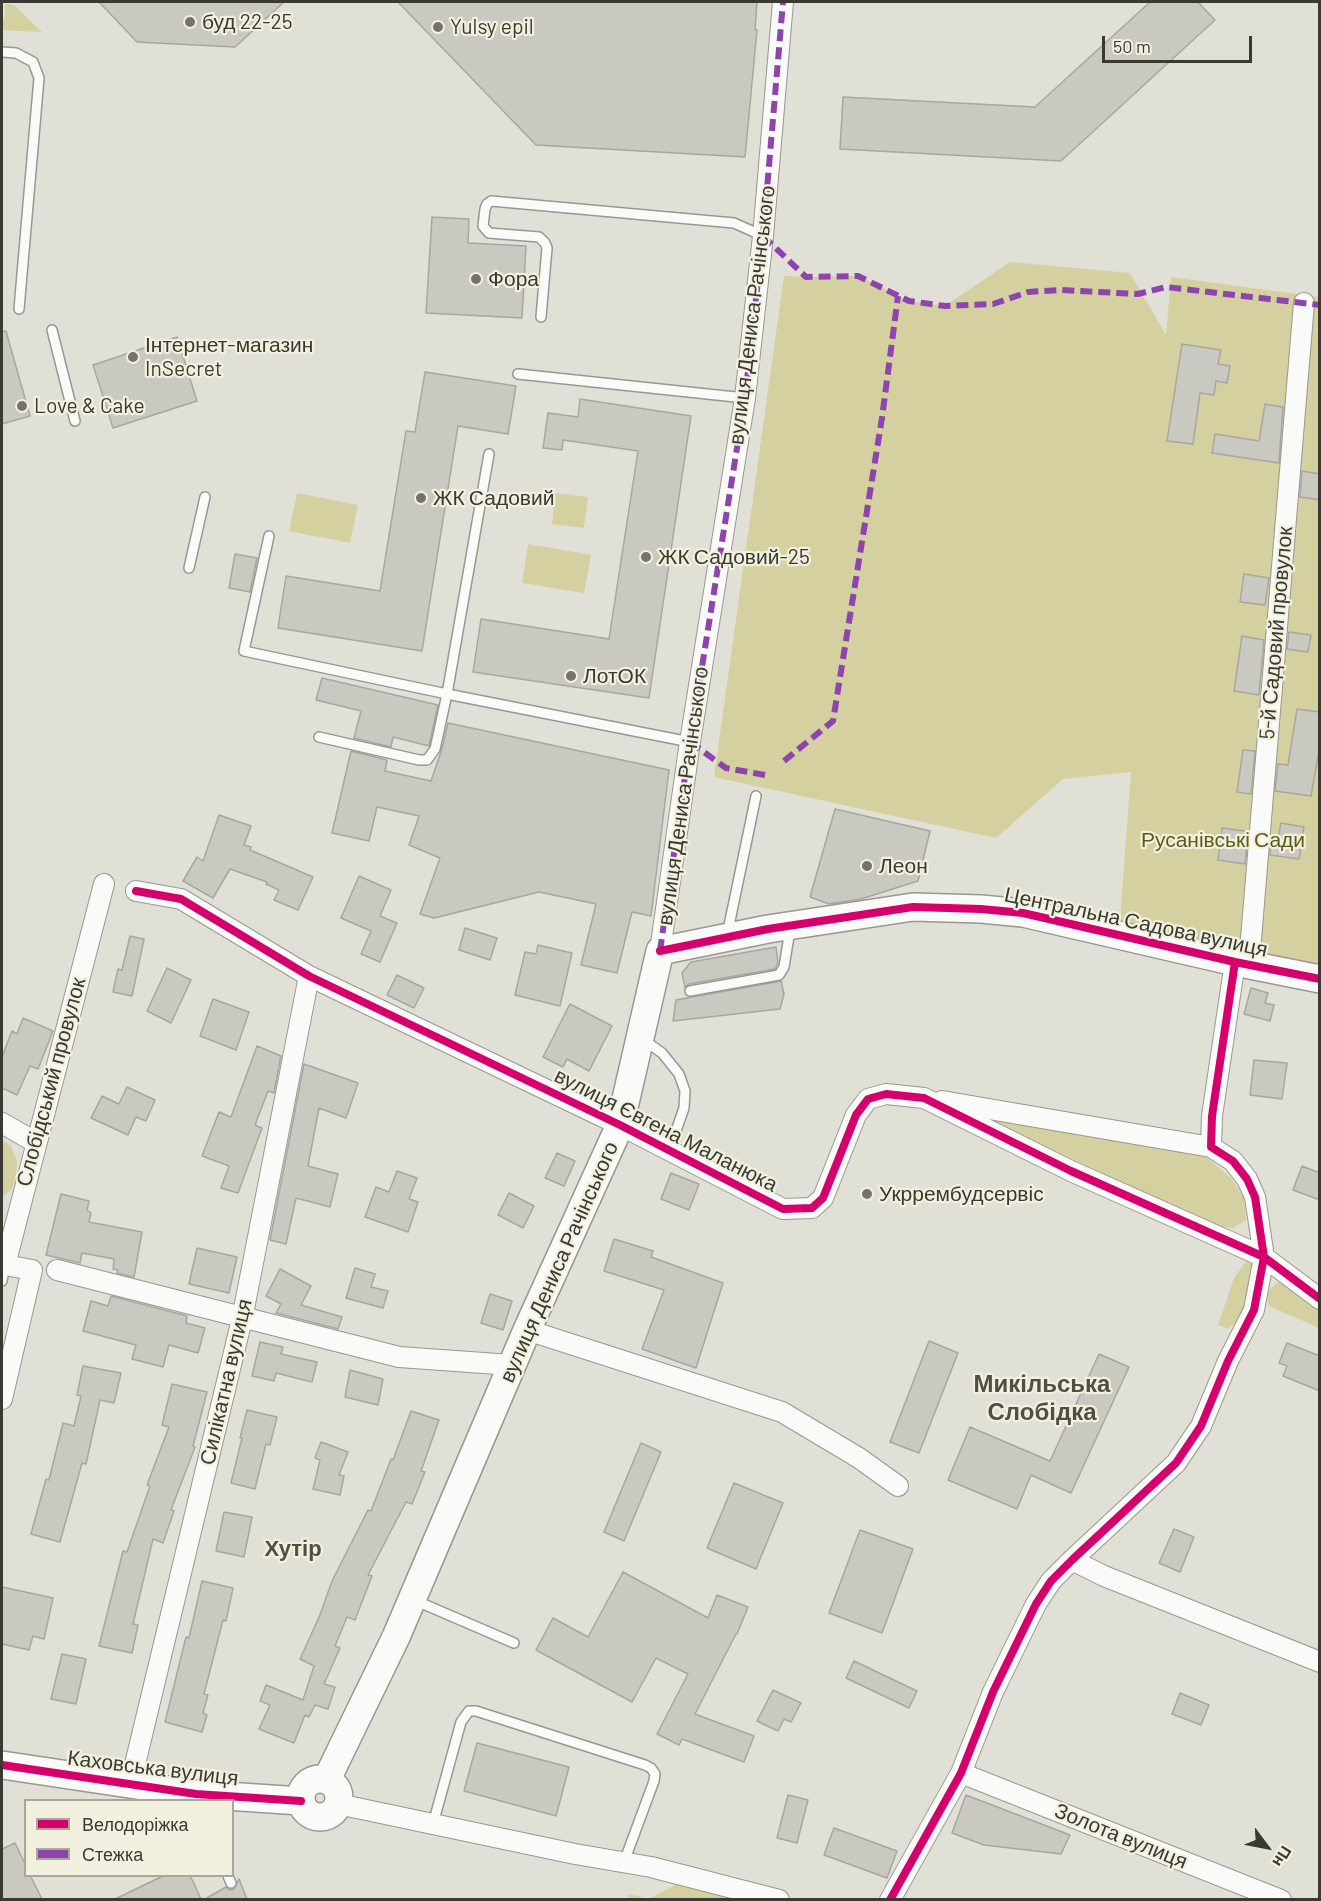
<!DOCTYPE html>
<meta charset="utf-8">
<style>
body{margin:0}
#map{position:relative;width:1321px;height:1901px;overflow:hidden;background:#e1e0d7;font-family:Barlow,sans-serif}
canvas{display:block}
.frame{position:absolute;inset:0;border:3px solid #3a3932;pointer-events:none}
.legend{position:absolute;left:24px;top:1799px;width:210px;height:78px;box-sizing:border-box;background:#f2f1e0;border:2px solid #a8a79a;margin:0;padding:8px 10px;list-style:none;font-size:18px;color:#3a3932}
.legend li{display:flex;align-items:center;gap:12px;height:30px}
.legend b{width:30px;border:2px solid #a8a79a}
.north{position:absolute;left:1237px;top:1817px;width:60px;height:60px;-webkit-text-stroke:4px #f2f1e0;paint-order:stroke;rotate:122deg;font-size:16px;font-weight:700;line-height:24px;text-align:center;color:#3a3932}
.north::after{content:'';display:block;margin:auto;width:21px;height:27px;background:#3a3932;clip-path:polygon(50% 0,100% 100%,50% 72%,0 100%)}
.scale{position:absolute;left:1102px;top:36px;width:150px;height:27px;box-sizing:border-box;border:3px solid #3a3932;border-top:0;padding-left:8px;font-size:18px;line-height:21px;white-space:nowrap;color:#3a3932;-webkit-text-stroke:4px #f2f1e0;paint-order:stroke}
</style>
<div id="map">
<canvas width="1321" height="1901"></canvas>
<div class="frame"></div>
<ul class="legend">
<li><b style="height:8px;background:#d6006c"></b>Велодоріжка</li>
<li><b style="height:8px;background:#8e44ad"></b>Стежка</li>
</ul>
<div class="north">Пн</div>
<div class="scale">50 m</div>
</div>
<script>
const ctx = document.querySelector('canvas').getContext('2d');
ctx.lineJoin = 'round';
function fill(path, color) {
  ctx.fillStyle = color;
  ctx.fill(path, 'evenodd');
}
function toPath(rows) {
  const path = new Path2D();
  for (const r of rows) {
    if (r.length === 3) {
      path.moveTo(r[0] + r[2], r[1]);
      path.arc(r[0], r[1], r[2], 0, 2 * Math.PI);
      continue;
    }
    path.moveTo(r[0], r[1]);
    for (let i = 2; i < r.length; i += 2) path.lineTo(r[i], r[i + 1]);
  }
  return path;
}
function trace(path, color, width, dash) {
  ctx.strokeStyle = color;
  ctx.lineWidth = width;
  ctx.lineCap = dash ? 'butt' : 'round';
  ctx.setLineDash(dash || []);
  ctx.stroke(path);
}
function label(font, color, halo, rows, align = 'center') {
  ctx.font = font + ' Barlow,sans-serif';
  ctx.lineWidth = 4.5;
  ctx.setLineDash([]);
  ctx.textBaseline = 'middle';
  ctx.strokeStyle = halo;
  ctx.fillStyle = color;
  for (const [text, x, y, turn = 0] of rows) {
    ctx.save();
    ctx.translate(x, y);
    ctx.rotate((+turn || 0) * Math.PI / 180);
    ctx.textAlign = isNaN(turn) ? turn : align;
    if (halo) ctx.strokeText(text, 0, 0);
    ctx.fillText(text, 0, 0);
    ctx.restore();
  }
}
const green = toPath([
 [5,4,14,5,42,32,2,30,2,20,5,19],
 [1010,262,1130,273,1166,335,1171,277,1319,297,1319,967,1120,920,1131,772,1063,779,996,838,714,777,784,276,806,277,858,276,909,301,945,306],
 [297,493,358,505,350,543,289,531],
 [555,493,588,497,584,528,552,524],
 [528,544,591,555,584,593,522,583],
 [969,1110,1206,1157,1231,1178,1244,1198,1246,1220,1233,1228,1214,1226],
 [2,1140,11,1146,17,1162,16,1175,12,1189,2,1198],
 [1247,1260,1255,1268,1251,1307,1228,1329,1218,1325,1234,1278],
 [1281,1280,1319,1309,1319,1328,1269,1306,1266,1293],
 [677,1884,735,1899,628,1900,629,1894,648,1899]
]);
const building = toPath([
 [99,2,284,2,235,47,137,42,99,2],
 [398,2,757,2,755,30,757,30,745,157,536,145,398,2],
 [1150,2,1198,2,1215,20,1061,161,840,149,843,97,1035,107,1150,2],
 [432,217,469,219,468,243,526,246,522,318,426,313,432,217],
 [6,331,30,416,2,424,2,332,6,331],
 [177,337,197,401,113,428,93,365,177,337],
 [1182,344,1221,350,1218,364,1230,366,1227,383,1216,381,1214,395,1200,393,1193,444,1167,441,1182,344],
 [425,372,516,386,508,434,458,426,422,651,278,628,286,576,380,591,406,431,415,432,425,372],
 [580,399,691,416,649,698,473,672,481,619,609,639,638,451,563,440,562,450,543,448,548,413,578,417,580,399],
 [1265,404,1283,407,1279,463,1212,453,1215,434,1259,441,1265,404],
 [1302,471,1320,474,1320,500,1300,497,1302,471],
 [235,554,257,558,250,592,229,588,235,554],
 [1244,574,1269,578,1265,605,1240,602,1244,574],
 [1289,632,1311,635,1308,652,1287,649,1289,632],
 [1242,636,1264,640,1259,695,1234,691,1242,636],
 [322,678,438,705,429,746,393,737,391,747,354,738,361,711,316,700,322,678],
 [1297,709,1320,712,1320,745,1311,796,1275,791,1278,764,1288,765,1297,709],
 [448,723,669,770,651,916,632,912,617,973,581,965,596,904,539,892,434,918,420,914,440,858,409,845,419,816,377,807,369,841,332,833,351,751,387,760,385,771,431,781,442,749,448,723],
 [1243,750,1255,751,1251,794,1237,792,1243,750],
 [835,809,930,831,918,881,861,899,829,904,810,897,835,809],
 [219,815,251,826,244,845,251,847,250,850,313,877,298,910,274,900,279,890,266,884,267,882,230,869,213,898,183,881,197,857,203,861,219,815],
 [1281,823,1304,827,1299,859,1270,855,1271,838,1278,839,1281,823],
 [1222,828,1245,831,1245,835,1248,835,1245,864,1218,860,1222,828],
 [359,876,391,890,380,916,397,923,380,962,361,954,371,931,341,918,359,876],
 [465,928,497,938,490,960,459,950,465,928],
 [130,936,144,939,132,996,113,992,118,969,122,970,130,936],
 [538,945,572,953,560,1006,515,995,525,952,536,954,538,945],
 [776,947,778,962,775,969,689,984,685,987,682,973,691,962,776,947],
 [167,968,191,980,171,1023,147,1011,167,968],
 [397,975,424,988,414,1008,387,995,397,975],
 [781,981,784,994,780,1009,673,1021,676,1000,781,981],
 [1251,988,1268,993,1265,1003,1274,1005,1270,1021,1244,1014,1251,988],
 [213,999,249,1012,236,1050,200,1036,213,999],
 [570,1004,612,1026,589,1071,567,1059,563,1067,543,1057,570,1004],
 [23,1018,53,1031,38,1069,30,1066,17,1095,2,1088,2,1057,12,1031,17,1034,23,1018],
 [257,1046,281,1056,274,1093,268,1091,255,1125,262,1128,238,1193,221,1188,229,1166,202,1156,219,1112,231,1117,257,1046],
 [1254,1060,1287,1063,1282,1099,1250,1095,1254,1060],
 [304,1064,358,1083,346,1118,319,1108,308,1166,338,1174,330,1207,296,1198,286,1244,270,1240,304,1064],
 [127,1087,155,1100,146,1121,136,1117,128,1135,91,1118,102,1096,119,1104,127,1087],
 [557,1153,575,1161,564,1186,545,1178,557,1153],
 [1302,1166,1320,1173,1320,1200,1293,1190,1302,1166],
 [397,1171,417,1178,409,1199,418,1202,408,1232,365,1217,376,1187,389,1192,397,1171],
 [671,1173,699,1184,689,1210,661,1199,671,1173],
 [509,1193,534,1206,523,1228,498,1215,509,1193],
 [61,1194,89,1201,87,1210,91,1213,89,1222,142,1232,134,1277,117,1273,118,1270,113,1269,114,1259,82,1253,80,1263,46,1255,61,1194],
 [614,1239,653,1251,651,1257,723,1283,696,1368,642,1349,664,1290,604,1271,614,1239],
 [197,1248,237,1257,229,1293,189,1284,197,1248],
 [355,1268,375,1274,371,1287,388,1291,383,1308,346,1298,355,1268],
 [280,1269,311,1286,301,1305,342,1317,338,1329,276,1313,281,1304,266,1296,280,1269],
 [490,1294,512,1301,503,1330,481,1323,490,1294],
 [111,1296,187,1316,186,1323,205,1328,198,1353,169,1345,163,1367,132,1359,136,1345,83,1331,91,1301,108,1306,111,1296],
 [929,1341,958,1353,919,1453,890,1442,929,1341],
 [260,1342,283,1347,281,1354,317,1362,312,1382,276,1373,274,1381,252,1376,260,1342],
 [1287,1343,1320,1356,1320,1391,1283,1376,1287,1366,1279,1363,1287,1343],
 [1099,1354,1129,1367,1071,1493,1031,1475,1017,1509,948,1480,970,1427,1050,1461,1099,1354],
 [83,1366,121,1373,114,1403,100,1400,86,1464,82,1463,60,1542,31,1534,46,1479,49,1480,63,1423,74,1426,81,1396,77,1395,83,1366],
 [350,1370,383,1379,378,1405,345,1397,350,1370],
 [172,1384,207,1392,193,1446,195,1447,171,1510,174,1511,163,1543,153,1539,133,1624,138,1625,132,1653,99,1646,123,1551,127,1552,150,1486,147,1485,169,1427,162,1425,172,1384],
 [247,1410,277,1417,270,1445,266,1444,255,1489,231,1483,242,1438,240,1438,247,1410],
 [411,1411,439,1420,421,1471,425,1472,412,1504,406,1502,368,1575,372,1576,355,1620,347,1617,335,1646,340,1648,324,1684,335,1687,328,1709,315,1705,309,1717,305,1715,294,1743,259,1729,270,1705,260,1701,266,1685,303,1700,314,1666,300,1659,320,1615,332,1581,368,1510,371,1511,391,1459,393,1460,411,1411],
 [321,1442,348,1452,339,1475,344,1476,340,1495,313,1489,320,1460,315,1458,321,1442],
 [641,1443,661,1452,624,1541,604,1532,641,1443],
 [734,1483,783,1503,756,1569,707,1548,734,1483],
 [224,1512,252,1517,244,1557,216,1551,224,1512],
 [1174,1529,1194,1537,1180,1572,1159,1563,1174,1529],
 [860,1530,913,1549,882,1633,829,1613,860,1530],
 [623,1572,708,1618,717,1595,748,1607,737,1634,736,1634,695,1714,754,1736,744,1762,682,1739,679,1745,657,1734,688,1674,656,1658,632,1702,536,1650,553,1618,588,1637,623,1572],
 [202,1581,233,1588,226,1621,223,1620,204,1694,208,1695,203,1713,207,1715,202,1732,165,1722,186,1637,189,1638,202,1581],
 [2,1587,53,1598,44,1639,33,1636,29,1650,2,1644,2,1587],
 [62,1654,86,1659,76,1704,51,1699,62,1654],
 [854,1661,917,1691,909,1708,846,1678,854,1661],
 [773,1690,801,1703,791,1722,784,1719,778,1731,757,1721,773,1690],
 [1180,1693,1209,1705,1201,1725,1172,1714,1180,1693],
 [477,1743,569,1767,556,1816,464,1791,477,1743],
 [788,1795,808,1800,797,1843,777,1838,788,1795],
 [966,1795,1070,1835,1061,1854,984,1845,952,1833,966,1795],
 [834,1828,897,1851,887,1878,824,1855,834,1828],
 [15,1843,26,1866,26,1875,30,1875,42,1899,2,1899,2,1849,15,1843],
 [165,1875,190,1875,201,1899,115,1899,165,1875],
 [239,1879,247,1899,205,1899,226,1887,230,1890,234,1889,239,1879]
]);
const service = toPath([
 [2,52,16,53,33,62,39,78,19,309],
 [541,317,547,248,545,243,539,237,489,233,483,226,485,209,487,204,491,201,734,223,763,236],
 [52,330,75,421],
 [518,374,745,398],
 [269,536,244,651,447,694,489,454],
 [189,568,205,497],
 [319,737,419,760,427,760,435,749,447,694,690,742],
 [727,935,756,796],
 [690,991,779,975,784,967,790,930],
 [644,1040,662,1053,679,1074,685,1091,684,1108,669,1151],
 [2,1281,5,1265],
 [414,1600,514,1643],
 [433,1824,461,1722,469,1711,476,1711,645,1765,651,1768,655,1774,654,1781,624,1862],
 [228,1876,231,1883]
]);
const minor = toPath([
 [136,891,181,899,309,976,620,1125,783,1209,812,1208,823,1198,856,1115,868,1099,886,1094,924,1098,1071,1171,1264,1257,1320,1299],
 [660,951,690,742,745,398,763,236,783,2],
 [1249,963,1304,303],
 [942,1101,1211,1147],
 [2,1123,35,1142],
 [57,1270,399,1357,512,1365],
 [527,1330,782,1412,859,1458,898,1486],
 [2,1399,32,1270,5,1265,104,884],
 [1072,1560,1104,1576,1320,1662],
 [961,1773,1281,1900],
 [130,1785,242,1319,309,976],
 [338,1804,575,1854,651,1867,779,1900],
 [890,1900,961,1773,993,1692,1036,1604,1051,1581,1072,1560,1176,1463,1201,1426,1228,1361,1254,1310,1264,1257,1255,1197,1247,1179,1233,1161,1211,1147,1212,1116,1235,962]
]);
const secondary = toPath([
 [2,1765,196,1794,301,1801],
 [320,1798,19],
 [327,1779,396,1637,527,1330,620,1125,660,951,768,929,913,907,981,909,1023,913,1235,962,1320,979]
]);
const quiet = toPath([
 [763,236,806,277,858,276,909,301,945,306,993,304,1028,292,1060,290,1138,294,1166,287,1320,305],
 [690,742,726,768,765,775],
 [784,761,833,721,882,418,898,296],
 [660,951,690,742,745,398,763,236,783,2]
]);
const cycleway = toPath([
 [136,891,181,899,309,976,620,1125,783,1209,812,1208,823,1198,856,1115,868,1099,886,1094,924,1098,1071,1171,1264,1257,1320,1299],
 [660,951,768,929,913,907,981,909,1023,913,1235,962,1320,979],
 [2,1765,196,1794,301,1801],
 [890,1900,961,1773,993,1692,1036,1604,1051,1581,1072,1560,1176,1463,1201,1426,1228,1361,1254,1310,1264,1257,1255,1197,1247,1179,1233,1161,1211,1147,1212,1116,1235,962]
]);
const markers = [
 [190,22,6,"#74736c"],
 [438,27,6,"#74736c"],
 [476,279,6,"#74736c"],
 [133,357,6,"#74736c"],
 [22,406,6,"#74736c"],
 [421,498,6,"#74736c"],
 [646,557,6,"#74736c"],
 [571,676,6,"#74736c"],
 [867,866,6,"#74736c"],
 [867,1194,6,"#74736c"]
];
const poiNames = [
 ["буд 22-25",202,22],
 ["Yulsy epil",450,27],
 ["Фора",488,279],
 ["Інтернет-магазин",145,345],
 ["InSecret",145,369],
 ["Love & Cake",34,406],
 ["ЖК Садовий",433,498],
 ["ЖК Садовий-25",658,557],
 ["ЛотОК",583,676],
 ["Леон",879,866],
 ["Укррембудсервіс",879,1194]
];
const streetNames = [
 ["вулиця Дениса Рачінського",752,315,-83],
 ["5-й Садовий провулок",1276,633,-85],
 ["вулиця Дениса Рачінського",683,796,-82],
 ["Центральна Садова вулиця",1136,922,12],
 ["Слобідський провулок",51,1082,-75],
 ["вулиця Євгена Маланюка",666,1130,27],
 ["вулиця Дениса Рачінського",559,1262,-66],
 ["Силікатна вулиця",226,1382,-77],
 ["Каховська вулиця",153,1768,7],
 ["Золота вулиця",1121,1836,22]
];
const parkNames = [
 ["Русанівські Сади",1223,840]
];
const neighbourhoodNames = [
 ["Хутір",293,1549]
];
const quarterNames = [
 ["Микільська",1042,1384],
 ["Слобідка",1042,1412]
];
fill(green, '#d4d09f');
fill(building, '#c9c8c1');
trace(building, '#a7a69f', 1.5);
trace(service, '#989790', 12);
trace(minor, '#989790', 22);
trace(secondary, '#989790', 30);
trace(service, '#fafaf9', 9);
trace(minor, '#fafaf9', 20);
trace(secondary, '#fafaf9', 27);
trace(quiet, '#8e44ad', 6, [12, 6]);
trace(cycleway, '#d6006c', 8);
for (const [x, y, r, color] of markers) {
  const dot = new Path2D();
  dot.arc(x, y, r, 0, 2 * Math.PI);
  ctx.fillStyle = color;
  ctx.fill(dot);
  trace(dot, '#f2f1e0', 2);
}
label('21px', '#3a3932', '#f2f1e0', poiNames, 'left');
label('21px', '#3a3932', '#f2f1e0', streetNames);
label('21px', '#605a17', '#f2f1e0', parkNames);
label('bold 22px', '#504f41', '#f2f1e0', neighbourhoodNames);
label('bold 24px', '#504f41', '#f2f1e0', quarterNames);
</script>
